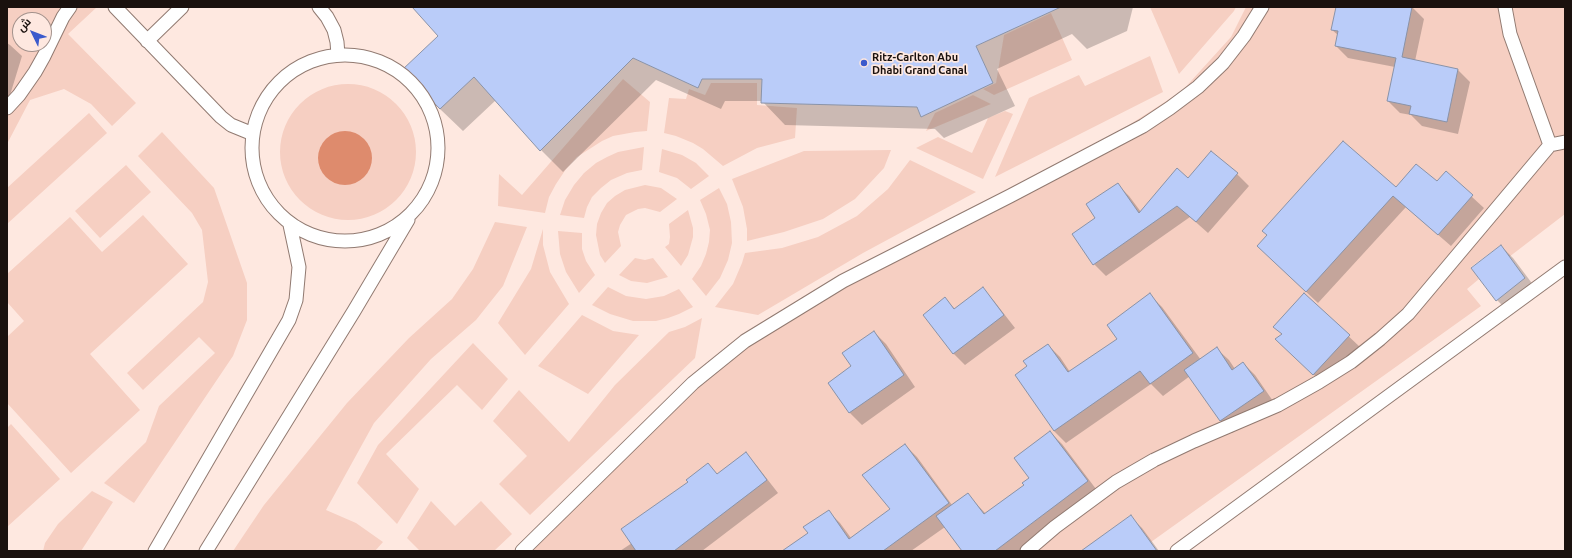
<!DOCTYPE html>
<meta charset="utf-8">
<style>
body{margin:0}
#map{position:relative;width:1572px;height:558px;overflow:hidden;background:#fee8e0;font-family:Ubuntu,Cairo,sans-serif}
canvas{display:block}
.frame{position:absolute;inset:0;border:8px solid #1a110e;pointer-events:none}
.north{position:absolute;left:12px;top:12px;width:40px;height:40px;box-sizing:border-box;background:#fee8e0;border:1px solid #a3928c;border-radius:50%;rotate:313deg;font-size:11px;font-weight:700;line-height:16px;text-align:center;color:#1a110e}
.north::after{content:'';display:block;margin:auto;width:14px;height:18px;background:#3b5acc;clip-path:polygon(50% 0,100% 100%,50% 72%,0 100%)}
</style>
<div id="map">
<canvas width="1572" height="558"></canvas>
<div class="frame"></div>
<div class="north">ش</div>
</div>
<script>
const ctx = document.querySelector('canvas').getContext('2d');
ctx.lineJoin = 'round';
function fill(path, color) {
  ctx.fillStyle = color;
  ctx.fill(path, 'evenodd');
}
function toPath(rows) {
  const path = new Path2D();
  for (const r of rows) {
    if (r.length === 3) {
      path.moveTo(r[0] + r[2], r[1]);
      path.arc(r[0], r[1], r[2], 0, 2 * Math.PI);
      continue;
    }
    path.moveTo(r[0], r[1]);
    for (let i = 2; i < r.length; i += 2) path.lineTo(r[i], r[i + 1]);
  }
  return path;
}
function trace(path, color, width, dash) {
  ctx.strokeStyle = color;
  ctx.lineWidth = width;
  ctx.lineCap = dash ? 'butt' : 'round';
  ctx.setLineDash(dash || []);
  ctx.stroke(path);
}
function label(font, color, halo, rows, align = 'center') {
  ctx.font = font + ' Ubuntu,sans-serif';
  ctx.lineWidth = 3.5;
  ctx.setLineDash([]);
  ctx.textBaseline = 'middle';
  ctx.strokeStyle = halo;
  ctx.fillStyle = color;
  for (const [text, x, y, turn = 0] of rows) {
    ctx.save();
    ctx.translate(x, y);
    ctx.rotate((+turn || 0) * Math.PI / 180);
    ctx.textAlign = isNaN(turn) ? turn : align;
    if (halo) ctx.strokeText(text, 0, 0);
    ctx.fillText(text, 0, 0);
    ctx.restore();
  }
}
const green = toPath([
 [7,7,97,7,68,34,136,103,112,126,91,104,64,89,30,100,7,144],
 [20,20,44,20,44,44,20,44],
 [1150,7,1236,7,1234,11,1179,74],
 [1246,7,1565,7,1565,214,1509,257,1501,245,1471,267,1479,279,1467,289,1481,306,1151,542,1131,515,1101,537,1104,543,1093,551,521,551,548,526,571,494,661,406,733,345,1010,196,1126,127,1182,91,1231,37],
 [1051,13,1072,60,994,95,983,89,996,83,1004,35],
 [1150,56,1163,92,995,177,1029,98,1079,75,1085,86],
 [623,79,650,102,647,131,635,132,613,136,602,141,577,157,566,169,556,184,549,197,545,213,498,206,499,174,522,195],
 [711,83,757,83,757,105,797,108,795,138,757,148,723,166,703,149,693,143,676,136,664,133,669,98,686,99,689,89,705,95],
 [348,152,68],
 [973,95,991,104,926,131,935,113],
 [1005,111,1013,114,983,179,916,148,938,137,972,153,988,118],
 [89,113,107,133,7,224,7,188],
 [162,132,214,188,247,283,247,320,233,356,134,503,104,483,146,442,159,406,215,353,199,337,143,390,127,373,203,302,208,282,202,230,192,213,138,156],
 [644,147,642,170,627,173,611,180,601,188,592,197,587,207,584,218,560,215,565,200,574,185,584,173,596,163,607,157,618,152],
 [662,149,682,155,696,163,709,176,691,189,677,178,659,172],
 [891,150,884,168,855,199,823,219,784,232,747,241,747,229,743,207,732,179,804,151],
 [910,160,976,192,863,253,758,315,715,307,733,284,742,263,745,253,782,248,818,237,857,216,888,189],
 [126,165,151,192,100,238,75,211],
 [645,185,661,188,677,199,660,212,645,208,638,209,626,215,620,225,618,232,621,246,605,263,600,255,596,235,597,224,601,213,607,203,615,196,625,190],
 [719,188,727,204,731,222,732,243,728,260,720,278,706,296,692,279,701,266,706,254,709,242,710,230,706,214,700,200],
 [688,210,693,228,693,237,688,255,681,266,665,247,669,244,670,237,669,224],
 [143,215,188,264,90,354,140,410,71,473,7,403,7,337,24,321,7,302,7,274,70,217,102,252],
 [495,222,527,227,503,286,476,320,431,359,374,423,326,510,356,523,383,542,375,551,233,551,264,505,347,403,409,338,452,299,473,269],
 [543,229,543,245,550,272,569,304,525,355,498,323,531,269],
 [558,231,582,233,582,249,586,261,595,275,579,293,566,272,560,254],
 [635,258,645,260,653,258,668,277,647,283,631,281,619,275],
 [608,287,626,296,646,299,664,296,679,289,693,307,679,314,668,318,656,321,633,321,610,314,592,305],
 [582,315,613,331,639,335,588,394,538,366],
 [702,318,695,358,530,515,499,484,527,456,493,421,519,390,569,442,615,385,669,332,685,327],
 [473,343,508,379,482,410,457,385,386,454,419,489,397,524,357,483,378,445],
 [11,424,60,479,7,527,7,428],
 [92,491,113,502,81,551,43,551,45,543,58,524],
 [431,501,455,526,481,501,512,534,494,551,420,551,407,538]
]);
const water = toPath([
 [345,158,27]
]);
const shadow = toPath([
 [413,7,1133,7,1127,31,1087,49,1072,34,997,69,1015,106,944,138,935,129,785,125,762,101,725,101,721,109,656,80,563,172,541,150,496,100,463,131,440,109,439,36],
 [1337,7,1412,7,1424,19,1415,61,1458,70,1470,82,1458,134,1422,126,1411,115,1400,113,1388,101,1395,67,1348,58,1336,46,1338,35,1332,30],
 [7,43,10,45,22,56,7,105],
 [1446,173,1484,208,1451,246,1406,207,1318,303,1270,258,1396,188,1437,183],
 [1237,174,1249,186,1208,233,1190,217,1106,276,1094,264,1097,218,1117,184,1129,196,1141,212,1188,179],
 [1501,246,1513,258,1537,290,1509,312,1497,300],
 [983,289,994,301,1015,328,965,365,953,353,945,299,955,309],
 [1304,294,1361,348,1326,386,1288,351,1283,335,1274,327],
 [1150,295,1162,307,1201,360,1217,349,1229,360,1235,369,1243,363,1255,375,1275,404,1232,433,1221,421,1190,376,1163,396,1151,384,1066,443,1054,431,1029,367,1048,345,1060,357,1070,372,1119,339],
 [874,332,886,344,915,387,862,425,850,413,830,383,853,367],
 [1050,432,1062,444,1099,493,1023,551,963,551,945,527,911,551,803,551,809,534,828,511,840,523,851,538,892,509,905,445,917,457,952,505,967,494,986,514,1025,486,1030,478],
 [746,454,757,466,778,493,702,551,620,551,632,543,708,464,718,475],
 [1130,516,1142,528,1159,551,1112,551]
]);
const building = toPath([
 [412,7,1061,7,976,46,993,83,921,117,917,107,761,103,762,79,702,79,698,88,633,58,540,151,474,77,440,109,402,70,438,36,412,7],
 [1336,7,1412,7,1402,57,1458,69,1447,122,1409,114,1411,106,1387,101,1396,58,1335,46,1338,31,1331,30,1336,7],
 [1343,141,1396,187,1416,164,1437,181,1446,171,1473,195,1438,235,1393,196,1306,292,1257,246,1267,235,1262,231,1343,141],
 [1211,151,1238,173,1196,222,1177,206,1093,265,1072,234,1095,218,1086,204,1118,183,1139,213,1177,168,1188,178,1211,151],
 [1501,245,1525,278,1496,301,1471,268,1501,245],
 [983,287,1004,315,953,354,923,315,945,297,954,309,983,287],
 [1150,293,1193,353,1150,384,1140,371,1054,431,1015,375,1027,366,1023,361,1048,344,1068,372,1117,339,1107,325,1150,293],
 [1304,293,1350,335,1313,375,1275,339,1282,334,1273,327,1304,293],
 [874,331,904,375,849,413,828,383,851,366,842,353,874,331],
 [1217,347,1232,370,1243,362,1264,391,1220,421,1184,370,1217,347],
 [1050,431,1088,481,995,551,962,551,936,516,968,493,984,514,1024,485,1022,483,1029,478,1014,458,1050,431],
 [905,444,949,503,883,551,782,551,808,533,803,527,829,510,849,539,890,509,862,475,905,444],
 [746,452,767,480,674,551,636,551,621,529,688,482,686,480,708,463,717,474,746,452],
 [1131,515,1157,551,1081,551,1131,515]
]);
const service = toPath([
 [115,7,221,117,231,125,253,134],
 [319,7,327,17,334,30,337,42,338,55],
 [1505,7,1510,34,1550,145],
 [147,41,182,7],
 [345,148,93],
 [7,108,19,95,35,72,44,56,63,17,70,7],
 [155,551,289,320,296,300,299,267,290,225],
 [206,551,354,311,408,220],
 [522,551,693,383,745,341,843,281,1010,196,1143,126,1170,108,1198,87,1223,63,1244,36,1262,7],
 [1027,551,1055,527,1116,482,1154,460,1194,441,1278,405,1319,382,1351,362,1380,339,1408,314,1550,145,1565,142],
 [1177,551,1565,267]
]);
const markers = [
 [864,63,4,"#3b5acc"]
];
const poiNames = [
 ["Ritz-Carlton Abu",872,57],
 ["Dhabi Grand Canal",872,70]
];
fill(green, '#f6cfc2');
fill(water, '#de8b6d');
fill(shadow, '#0003');
fill(building, '#baccf9');
trace(building, '#8a93a8', 1);
trace(service, '#917a71', 15);
trace(service, '#fff', 13);
for (const [x, y, r, color] of markers) {
  const dot = new Path2D();
  dot.arc(x, y, r, 0, 2 * Math.PI);
  ctx.fillStyle = color;
  ctx.fill(dot);
  trace(dot, '#fee8e0', 1.5);
}
label('bold 11px', '#1a110e', '#fee8e0', poiNames, 'left');
</script>
